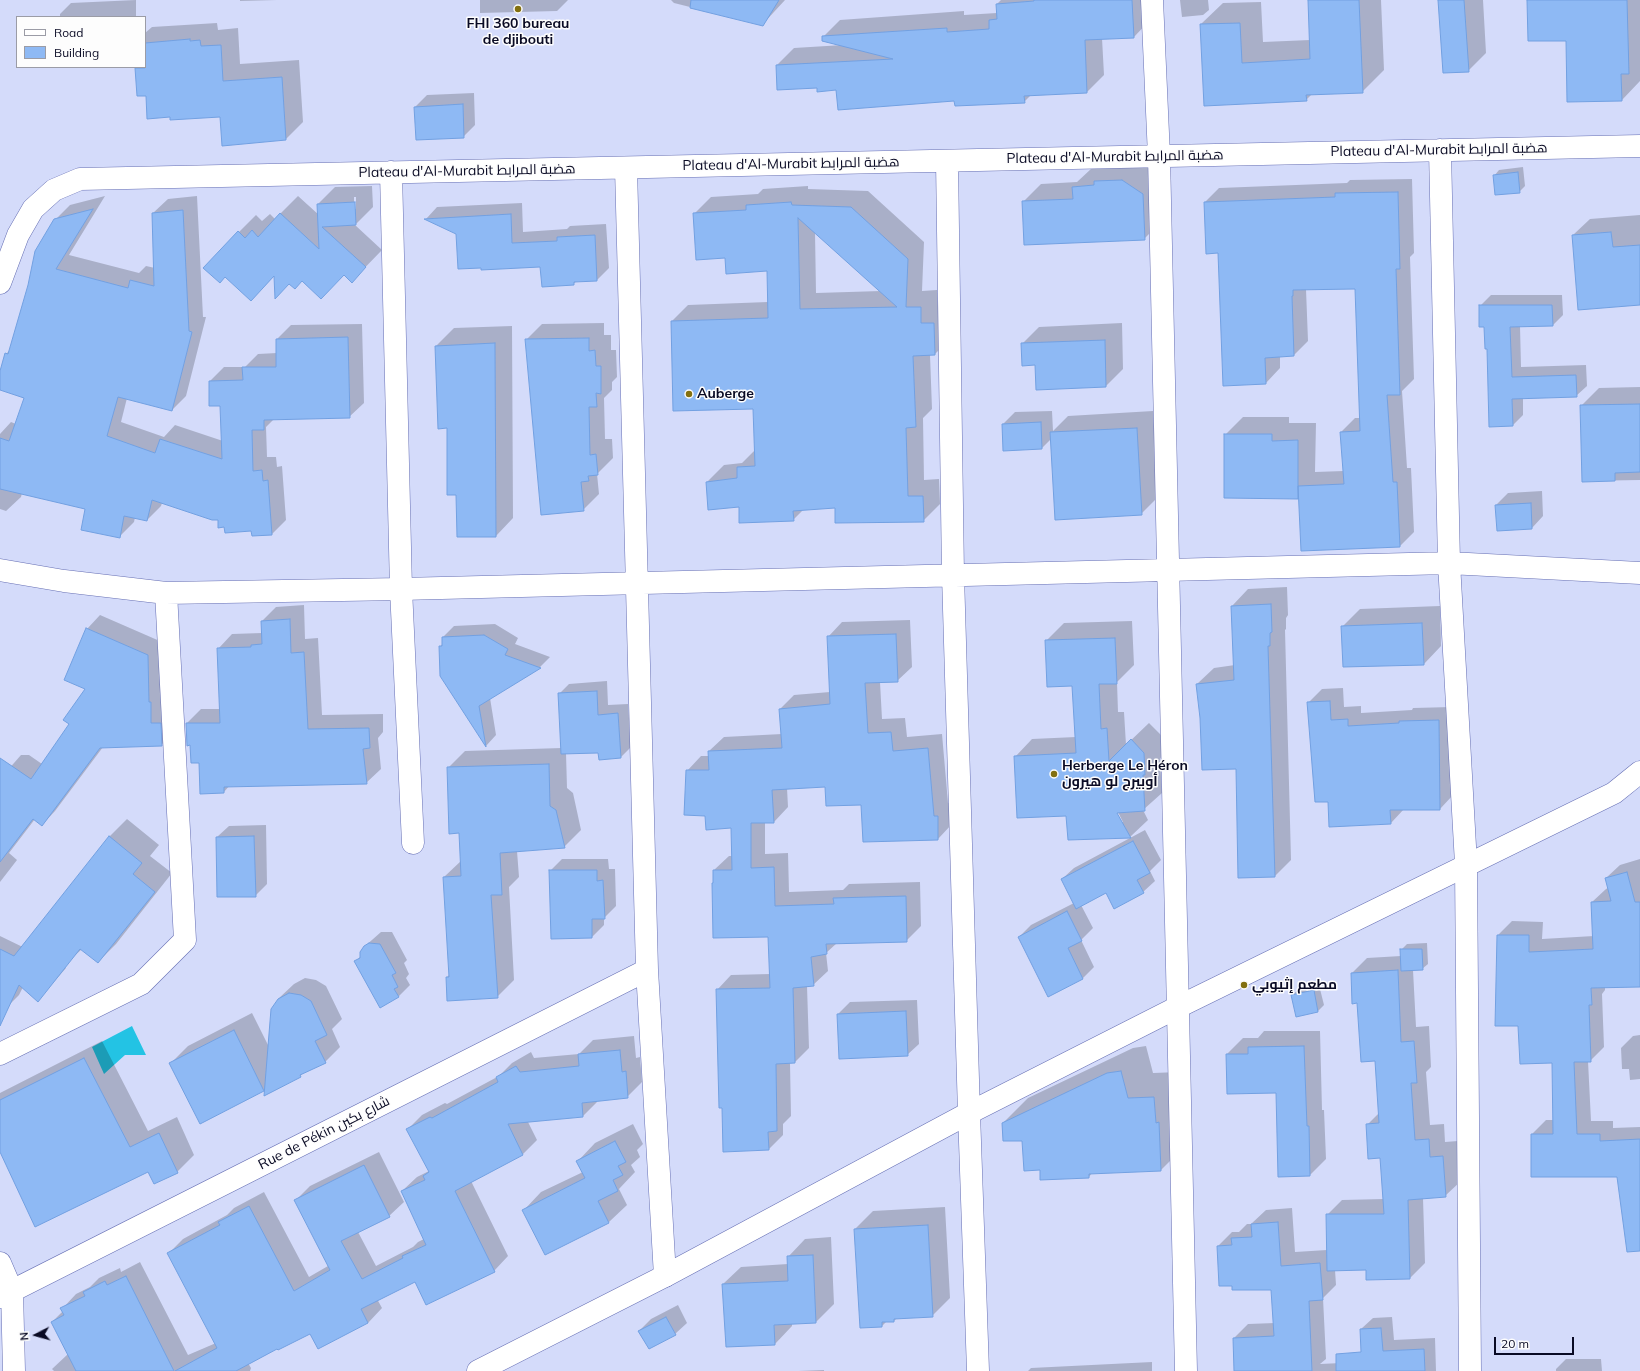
<!DOCTYPE html>
<meta charset="utf-8">
<style>
body{margin:0}
#map{position:relative;width:1640px;height:1371px;overflow:hidden;background:#d4dbfa;font-family:Mulish,sans-serif}
canvas{display:block}
.legend{position:absolute;left:16px;top:16px;width:130px;height:52px;box-sizing:border-box;background:#fdfdfd;border:1px solid #9b9ca6;margin:0;padding:5px 7px;list-style:none;font-size:12px;color:#090a24}
.legend li{display:flex;align-items:center;gap:8px;height:20px}
.legend b{width:20px;border:1px solid #9b9ca6}
.north{position:absolute;left:16px;top:1315px;width:40px;height:40px;-webkit-text-stroke:3px #fdfdfd;paint-order:stroke;rotate:264deg;font-size:11px;font-weight:700;line-height:16px;text-align:center;color:#090a24}
.north::after{content:'';display:block;margin:auto;width:14px;height:18px;background:#090a24;clip-path:polygon(50% 0,100% 100%,50% 72%,0 100%)}
.scale{position:absolute;left:1494px;top:1337px;width:80px;height:18px;box-sizing:border-box;border:2px solid #090a24;border-top:0;padding-left:5px;font-size:12px;line-height:14px;white-space:nowrap;color:#090a24;-webkit-text-stroke:3px #fdfdfd;paint-order:stroke}
</style>
<div id="map">
<canvas width="1640" height="1371"></canvas>
<ul class="legend">
<li><b style="height:5px;background:#fff"></b>Road</li>
<li><b style="height:11px;background:#8eb9f4"></b>Building</li>
</ul>
<div class="north">N</div>
<div class="scale">20 m</div>
</div>
<script>
const ctx = document.querySelector('canvas').getContext('2d');
ctx.lineJoin = 'round';
function fill(path, color) {
  ctx.fillStyle = color;
  ctx.fill(path, 'evenodd');
}
function toPath(rows) {
  const path = new Path2D();
  for (const r of rows) {
    path.moveTo(r[0], r[1]);
    for (let i = 2; i < r.length; i += 2) path.lineTo(r[i], r[i + 1]);
  }
  return path;
}
function trace(path, color, width, dash) {
  ctx.strokeStyle = color;
  ctx.lineWidth = width;
  ctx.lineCap = dash ? 'butt' : 'round';
  ctx.setLineDash(dash || []);
  ctx.stroke(path);
}
function label(font, color, halo, rows, align = 'center') {
  ctx.font = font + ' Mulish,Cairo,sans-serif';
  ctx.lineWidth = 3;
  ctx.setLineDash([]);
  ctx.textBaseline = 'middle';
  ctx.strokeStyle = halo;
  ctx.fillStyle = color;
  for (const [text, x, y, turn = 0] of rows) {
    ctx.save();
    ctx.translate(x, y);
    ctx.rotate((+turn || 0) * Math.PI / 180);
    ctx.textAlign = isNaN(turn) ? turn : align;
    if (halo) ctx.strokeText(text, 0, 0);
    ctx.fillText(text, 0, 0);
    ctx.restore();
  }
}
const water = toPath([
 [132,1026,146,1055,125,1055,104,1074,92,1047]
]);
const shadow = toPath([
 [136,0,136,17,60,17,60,14,71,3],
 [240,0,277,0,240,1],
 [480,0,568,0,557,11,480,13],
 [671,0,785,0,762,25,674,3],
 [1001,0,1150,0,1151,19,1134,37,1102,38,1104,75,1087,92,1032,94,1024,102,955,100,818,87,777,65,794,48,843,45,823,37,840,20,964,11,964,15,997,13,997,4],
 [1180,0,1208,0,1209,10,1203,15,1182,17],
 [1309,0,1381,0,1384,70,1362,92,1312,94,1306,100,1205,105,1201,24,1223,3,1261,2,1263,42,1310,40],
 [1439,0,1483,0,1486,53,1468,71],
 [1528,0,1640,0,1640,81,1622,100],
 [217,23,218,30,238,28,240,64,299,60,303,122,286,139,221,116,171,116,147,94,138,95,136,67,145,67,145,33,152,27],
 [474,93,475,125,463,137,415,107,427,95],
 [1140,163,1160,176,1162,221,1144,239,1023,202,1041,184,1077,182,1091,169,1109,168],
 [1523,167,1525,186,1519,192,1494,176,1499,170],
 [1412,179,1414,253,1410,257,1414,379,1402,391,1407,468,1411,468,1414,532,1400,546,1300,495,1297,498,1225,435,1243,417,1289,417,1289,423,1316,423,1315,472,1344,471,1341,432,1355,418,1360,418,1356,288,1306,289,1308,341,1294,355,1280,356,1280,368,1266,383,1219,252,1205,202,1219,188,1347,183,1350,180],
 [372,186,373,207,355,225,382,250,352,281,344,274,302,280,275,275,251,300,239,232,256,215,262,221,270,214,275,219,298,196,319,215,318,204,335,187],
 [354,197,356,197,356,209,354,209],
 [808,186,808,189,868,191,924,242,922,291,937,290,938,307,951,306,951,338,935,354,930,355,932,409,923,418,924,480,939,479,940,504,923,521,836,507,804,509,793,520,740,506,707,482,724,465,742,463,755,450,754,408,672,321,688,305,768,302,768,270,726,257,694,214,711,197,758,194,763,189],
 [815,232,881,291,816,293],
 [105,196,69,255,139,273,146,266,155,268,153,213,168,199,197,196,203,317,206,317,186,396,172,410,127,398,121,422,164,437,175,425,223,441,221,405,210,381,224,367,245,367,258,354,277,353,277,339,291,325,362,324,364,403,349,417,275,418,266,427,267,457,276,457,277,467,282,466,286,520,272,534,225,526,219,519,162,503,161,506,147,520,135,517,134,522,120,536,86,508,22,493,21,497,6,511,0,509,0,434,11,422,16,424,25,398,0,389,0,374,6,354,10,350,55,220,70,205],
 [522,203,523,232,567,229,570,226,606,224,609,268,597,280,577,281,573,284,541,266,482,267,457,233,426,219,437,207],
 [1640,215,1640,304,1573,235,1590,219],
 [1491,295,1562,295,1563,315,1553,325,1520,326,1521,367,1586,365,1587,386,1576,396,1523,398,1523,415,1513,425,1488,348,1485,326,1480,306],
 [604,323,604,335,611,335,611,350,616,350,617,377,612,382,612,390,604,398,605,439,612,439,613,458,597,474,599,494,583,510,526,340,542,324],
 [1122,323,1123,369,1106,386,1036,364,1022,344,1039,327],
 [512,326,513,518,496,536,457,494,436,346,454,328],
 [1640,387,1640,480,1583,481,1581,406,1599,388],
 [1052,411,1053,431,1068,416,1153,411,1158,497,1141,514,1052,438,1042,448,1003,424,1015,412],
 [1542,491,1543,516,1532,528,1496,505,1508,493],
 [1287,587,1288,615,1286,618,1286,629,1285,630,1291,860,1275,876,1237,768,1201,718,1197,684,1214,668,1235,665,1232,606,1248,589],
 [304,605,305,639,318,638,322,715,383,714,383,732,378,738,381,769,366,783,230,785,224,792,200,762,191,744,187,723,201,709,220,709,218,649,232,634,262,633,262,621,276,607],
 [1440,606,1441,646,1424,664,1342,627,1360,609],
 [100,615,162,642,175,732,161,745,103,747,55,811,42,825,35,819,9,853,17,860,0,882,0,779,21,755,29,755,42,764,70,724,87,689,87,629],
 [910,620,912,667,897,681,880,682,882,719,905,718,907,737,942,734,948,803,952,802,952,824,938,839,826,786,787,788,788,807,774,822,765,822,765,854,788,853,789,892,843,890,849,884,920,882,921,926,906,941,837,943,826,953,828,971,813,985,807,986,809,1048,795,1062,790,1063,791,1116,783,1124,783,1135,769,1149,717,990,731,975,770,974,769,936,714,882,714,870,729,856,732,856,732,827,706,815,687,771,701,756,709,756,709,751,724,737,782,734,780,709,794,695,830,692,828,637,842,622],
 [1132,621,1134,665,1117,682,1118,712,1124,712,1126,745,1149,723,1161,735,1162,756,1160,759,1162,793,1143,810,1148,820,1130,837,1069,838,1067,815,1015,757,1032,739,1076,737,1073,685,1046,641,1064,623],
 [1116,808,1123,822,1121,822,1114,809],
 [495,624,518,638,515,644,550,657,540,667,490,698,496,735,486,746,441,676,440,647,443,643,443,637,454,626],
 [607,681,608,705,628,704,631,747,621,757,599,752,566,753,567,788,573,793,581,830,564,847,517,851,519,877,509,887,514,980,497,997,447,977,450,974,444,877,462,860,460,832,448,768,465,751,562,748,559,694,569,684],
 [1343,688,1344,707,1361,706,1361,713,1412,710,1413,708,1452,707,1453,795,1440,809,1404,809,1391,823,1329,801,1308,703,1322,689],
 [127,819,159,845,150,856,172,873,116,944,98,962,82,949,70,960,109,837],
 [266,825,267,884,255,896,217,837,229,826],
 [1145,830,1161,860,1150,871,1155,881,1143,892,1107,892,1081,905,1093,928,1081,940,1094,967,1083,978,1019,937,1031,925,1074,903,1062,879,1074,868],
 [562,859,608,859,609,869,615,869,616,906,604,918,604,925,592,937,550,871],
 [1640,859,1640,986,1605,987,1605,990,1602,994,1604,1047,1590,1061,1588,1061,1591,1121,1613,1121,1613,1128,1640,1127,1640,1219,1618,1176,1532,1134,1546,1120,1554,1120,1553,1062,1519,1025,1496,1025,1498,935,1512,921,1543,922,1542,939,1594,936,1592,902,1606,889,1608,888,1606,878,1620,865],
 [381,932,392,932,407,960,404,963,409,974,406,978,410,985,398,997,356,961,361,956,364,947],
 [0,936,66,968,38,1000,23,987,19,995,10,1004,0,1003],
 [1427,943,1428,964,1422,969,1413,970,1416,1027,1429,1026,1431,1067,1426,1072,1430,1125,1444,1124,1445,1142,1458,1141,1461,1181,1445,1196,1423,1198,1425,1263,1410,1278,1367,1269,1335,1270,1336,1285,1323,1298,1326,1359,1320,1364,1363,1362,1361,1329,1373,1318,1392,1317,1394,1340,1435,1338,1436,1371,1235,1371,1234,1338,1248,1324,1275,1323,1272,1289,1233,1285,1218,1246,1232,1232,1239,1232,1247,1224,1251,1224,1266,1210,1292,1208,1295,1252,1327,1250,1327,1215,1342,1200,1384,1199,1381,1157,1367,1125,1380,1112,1376,1060,1358,1002,1352,973,1367,958,1401,956,1401,950,1407,944],
 [305,978,316,980,326,986,342,1019,332,1029,340,1047,325,1062,305,1072,300,1076,266,1088,264,1090,171,1063,188,1046,252,1013,269,1047,278,999,294,984],
 [1319,985,1324,1005,1318,1011,1297,1016,1292,995,1298,990],
 [917,1000,919,1044,907,1055,838,1014,850,1002],
 [1264,1031,1320,1031,1322,1110,1324,1110,1326,1159,1310,1175,1277,1092,1227,1054,1243,1038,1258,1038],
 [1640,1035,1640,1079,1630,1080,1629,1069,1622,1069,1621,1048,1633,1036],
 [634,1036,636,1058,640,1057,642,1082,627,1097,597,1100,597,1102,583,1116,528,1122,537,1140,523,1154,471,1181,508,1256,494,1271,415,1281,377,1299,382,1308,368,1323,310,1333,278,1347,248,1363,251,1368,250,1371,54,1371,52,1369,68,1354,52,1322,63,1311,62,1309,76,1294,90,1287,99,1278,120,1268,121,1272,140,1262,188,1355,216,1343,168,1254,183,1239,227,1215,234,1208,264,1192,309,1277,328,1266,296,1200,310,1186,379,1152,404,1202,389,1216,358,1232,376,1266,413,1247,418,1242,424,1239,402,1191,417,1177,429,1171,408,1129,422,1115,445,1103,447,1104,499,1076,512,1063,531,1052,534,1058,579,1054,593,1040],
 [102,1041,148,1131,177,1117,194,1155,177,1172,149,1170,36,1226,0,1150,0,1093],
 [1146,1046,1153,1073,1179,1072,1186,1145,1161,1170,1092,1173,1089,1177,1041,1169,1023,1140,1003,1123,1028,1098,1133,1048],
 [633,1124,643,1144,637,1150,640,1157,631,1165,635,1172,619,1189,627,1205,609,1222,546,1254,524,1210,541,1192,583,1172,578,1161,595,1143],
 [945,1207,950,1298,932,1316,897,1318,894,1321,887,1321,882,1326,855,1229,873,1211],
 [831,1237,834,1304,816,1322,792,1323,792,1326,775,1344,723,1284,741,1267,788,1264,788,1257,805,1239],
 [678,1305,687,1323,675,1334,639,1331,651,1319],
 [1566,1359,1601,1359,1602,1371,1556,1371,1556,1369],
 [1152,1362,1152,1371,1028,1371,1031,1368],
 [824,1370,824,1371,798,1371]
]);
const building = toPath([
 [691,0,779,0,763,26,690,8,691,0],
 [1034,0,1132,0,1134,38,1085,40,1087,93,1024,96,1025,103,955,106,954,101,838,110,836,90,817,92,817,88,777,90,776,65,893,59,822,41,822,36,947,28,947,32,989,29,989,20,997,19,996,4,1034,1,1034,0],
 [1308,0,1359,0,1363,93,1306,95,1307,101,1204,106,1200,24,1240,23,1242,63,1310,59,1308,0],
 [1438,0,1464,0,1469,72,1443,73,1438,0],
 [1527,0,1627,0,1629,74,1621,74,1622,101,1567,102,1566,41,1528,41,1527,0],
 [190,39,190,41,200,40,201,46,221,45,223,81,282,77,286,140,222,146,220,117,170,120,170,117,147,119,146,96,137,96,135,68,145,68,145,43,190,39],
 [463,104,464,138,416,140,414,107,463,104],
 [1518,172,1520,193,1495,195,1493,175,1518,172],
 [1122,180,1143,194,1145,240,1024,245,1022,201,1073,199,1072,187,1094,185,1094,181,1122,180],
 [1398,192,1400,269,1396,269,1400,395,1387,395,1393,482,1397,482,1400,547,1301,551,1298,486,1344,484,1340,432,1360,431,1355,289,1293,290,1293,296,1292,296,1294,356,1265,358,1266,384,1223,386,1218,253,1206,254,1204,202,1335,197,1335,193,1398,192],
 [355,202,356,225,322,227,366,267,352,283,344,275,321,299,302,281,295,289,289,284,275,299,274,276,251,301,225,277,220,283,203,268,238,231,245,238,252,230,258,237,280,213,319,249,317,204,355,202],
 [791,202,792,205,851,207,908,259,906,307,921,307,921,323,934,323,935,355,913,356,916,427,906,428,908,496,923,496,924,522,835,523,835,508,793,511,794,521,739,523,739,507,708,510,706,482,737,478,737,467,755,466,753,409,673,411,671,321,768,318,767,271,726,274,725,258,696,260,693,213,746,210,746,205,791,202],
 [798,218,897,307,800,309,798,218],
 [93,209,56,269,128,288,130,280,154,286,152,213,183,210,189,331,192,332,172,411,118,397,107,436,155,453,160,439,222,459,220,406,209,406,209,381,243,380,242,367,276,367,276,339,348,337,350,418,264,420,264,430,252,430,253,471,262,470,263,481,268,480,272,535,252,536,251,531,225,533,224,527,218,528,218,520,212,520,152,500,147,521,124,516,120,538,81,530,85,509,0,489,0,438,9,441,24,398,0,390,0,371,5,353,8,354,28,285,35,251,54,219,93,209],
 [511,214,512,243,557,241,557,237,595,235,597,281,574,282,574,285,542,287,540,267,481,270,481,268,458,269,456,234,424,219,511,214],
 [1611,232,1613,247,1640,245,1640,305,1578,310,1572,235,1611,232],
 [1479,305,1552,305,1553,326,1510,327,1512,377,1576,375,1577,397,1512,399,1513,426,1489,427,1487,349,1485,349,1484,327,1479,327,1479,305],
 [589,338,589,351,595,350,596,366,601,366,601,394,596,393,597,407,589,407,590,455,596,454,598,475,588,476,589,481,581,482,584,511,541,515,525,339,589,338],
 [1105,340,1106,387,1036,390,1035,365,1022,366,1021,343,1105,340],
 [495,343,496,537,457,537,456,495,447,495,447,428,438,429,435,346,495,343],
 [1640,404,1640,472,1615,473,1615,481,1582,482,1580,405,1640,404],
 [1041,422,1042,449,1003,451,1002,424,1041,422],
 [1137,428,1142,515,1055,520,1050,432,1137,428],
 [1224,434,1272,434,1272,441,1298,440,1298,499,1224,498,1224,434],
 [1531,503,1532,529,1497,531,1495,505,1531,503],
 [1271,604,1272,632,1270,633,1270,646,1268,646,1275,877,1238,878,1236,769,1202,770,1200,718,1196,684,1234,680,1231,606,1271,604],
 [290,619,291,653,304,652,308,729,369,728,370,748,363,749,367,784,224,787,224,793,200,794,199,763,191,763,190,745,187,746,186,723,220,723,217,648,251,647,251,645,262,644,261,621,290,619],
 [1422,623,1424,665,1343,667,1341,626,1422,623],
 [86,628,148,655,149,702,151,702,151,723,161,723,162,746,100,748,42,826,33,819,0,862,0,758,31,779,69,724,63,720,85,689,64,680,86,628],
 [896,634,898,682,865,683,868,733,891,732,893,751,928,748,934,816,938,816,938,840,863,842,861,805,826,806,825,787,772,790,774,823,751,823,751,868,774,867,775,906,834,904,833,898,906,896,907,942,826,944,827,954,811,957,814,986,793,988,795,1063,776,1064,777,1131,768,1132,769,1150,723,1152,722,1108,719,1108,716,989,770,988,768,937,713,938,712,883,713,883,713,870,732,870,731,828,706,830,705,816,684,815,686,770,709,770,708,751,782,748,779,709,830,704,827,636,896,634],
 [484,635,508,649,505,655,541,668,479,706,486,747,440,676,439,646,442,646,442,637,484,635],
 [1115,638,1117,684,1099,684,1101,729,1107,728,1109,761,1131,739,1144,753,1145,775,1143,775,1145,811,1117,813,1131,838,1068,840,1066,816,1017,818,1014,756,1076,753,1072,686,1047,687,1045,640,1115,638],
 [597,691,598,715,618,713,621,758,599,760,598,753,561,754,558,693,597,691],
 [1330,701,1331,720,1348,719,1348,726,1399,723,1399,721,1439,720,1440,810,1390,810,1391,824,1329,827,1328,802,1315,802,1307,702,1330,701],
 [549,764,550,806,556,810,565,848,500,853,502,895,491,895,498,998,447,1001,446,977,449,977,443,877,461,876,459,833,449,834,447,767,549,764],
 [109,836,142,863,133,874,155,892,98,963,80,949,38,1002,19,985,0,1026,0,949,14,956,109,836],
 [254,836,256,897,217,897,216,837,254,836],
 [1133,841,1150,873,1137,880,1144,893,1114,909,1106,893,1076,909,1061,879,1133,841],
 [549,870,597,870,597,881,603,880,605,919,592,919,592,938,551,939,549,870],
 [1627,872,1635,902,1640,902,1640,987,1591,988,1592,1005,1589,1005,1591,1062,1574,1062,1577,1134,1600,1134,1600,1141,1640,1139,1640,1251,1627,1252,1617,1177,1531,1177,1531,1134,1553,1134,1552,1063,1520,1064,1518,1026,1495,1026,1497,935,1529,935,1529,952,1593,949,1591,902,1611,901,1605,878,1627,872],
 [1067,911,1082,941,1068,948,1083,979,1048,997,1018,937,1067,911],
 [369,943,380,944,396,973,392,975,398,987,394,989,399,997,380,1008,354,961,360,958,360,952,364,946,369,943],
 [1400,949,1422,949,1423,970,1401,971,1400,949],
 [1398,970,1401,1042,1414,1041,1417,1083,1411,1083,1415,1140,1429,1139,1430,1157,1443,1156,1446,1197,1408,1200,1410,1279,1366,1280,1366,1270,1327,1271,1326,1214,1384,1214,1380,1158,1368,1159,1366,1124,1379,1123,1375,1061,1361,1062,1357,1003,1352,1004,1351,973,1398,970],
 [1314,990,1318,1012,1296,1017,1291,995,1314,990],
 [289,993,301,995,311,1001,327,1035,315,1041,326,1063,300,1075,301,1077,264,1096,271,1009,278,999,289,993],
 [906,1011,908,1056,839,1059,837,1014,906,1011],
 [234,1030,264,1091,200,1124,169,1063,234,1030],
 [1304,1046,1307,1126,1309,1126,1310,1176,1278,1177,1276,1093,1227,1094,1226,1054,1248,1054,1248,1047,1304,1046],
 [620,1050,622,1072,626,1071,628,1098,582,1103,583,1117,508,1124,523,1155,455,1191,495,1272,426,1305,415,1282,361,1309,368,1323,318,1349,310,1334,278,1350,277,1349,236,1371,175,1371,217,1348,167,1253,220,1225,218,1222,249,1206,294,1291,330,1270,294,1200,364,1165,390,1217,341,1241,362,1279,403,1258,402,1256,426,1245,401,1191,425,1180,423,1176,429,1172,406,1129,430,1117,432,1118,498,1082,496,1077,516,1066,520,1072,579,1066,578,1054,620,1050],
 [84,1058,130,1147,159,1133,178,1173,154,1184,148,1172,35,1227,0,1152,0,1100,84,1058],
 [1121,1071,1128,1098,1154,1097,1156,1123,1159,1122,1161,1171,1089,1174,1089,1178,1040,1180,1040,1170,1024,1171,1022,1141,1003,1141,1002,1123,1107,1073,1121,1071],
 [615,1141,626,1162,618,1166,623,1175,613,1180,618,1191,598,1201,609,1223,545,1255,522,1210,585,1178,576,1161,615,1141],
 [1278,1222,1281,1266,1320,1263,1323,1300,1309,1301,1312,1371,1234,1371,1233,1338,1274,1336,1271,1290,1232,1290,1232,1286,1219,1286,1217,1246,1232,1245,1231,1238,1252,1237,1251,1224,1278,1222],
 [928,1225,933,1317,894,1319,894,1322,882,1322,882,1327,860,1328,854,1229,928,1225],
 [813,1255,816,1323,774,1325,775,1345,726,1347,722,1284,788,1281,787,1256,813,1255],
 [126,1276,174,1371,76,1371,51,1322,64,1315,60,1308,85,1296,83,1292,105,1281,107,1285,126,1276],
 [666,1317,676,1335,649,1349,638,1331,666,1317],
 [1381,1328,1383,1351,1424,1349,1425,1371,1336,1371,1336,1354,1361,1352,1360,1329,1381,1328]
]);
const minor = toPath([
 [1152,0,1159,156,1186,1371],
 [1440,150,1449,563,1466,864,1470,1371],
 [947,161,953,575,969,1113,978,1371],
 [626,168,647,970,665,1276],
 [391,172,401,589,413,843],
 [0,283,18,235,33,209,54,190,80,179,1640,146],
 [0,570,64,581,166,593],
 [0,1054,141,984,185,940,166,593,401,589,1449,563,1640,573],
 [0,1263,12,1291,14,1371],
 [0,1297,647,970]
]);
const tertiary = toPath([
 [478,1371,665,1276,969,1113,1178,1007,1614,793,1640,772]
]);
const markers = [
 [518,9,4,"#837010"],
 [689,394,4,"#837010"],
 [1054,774,4,"#837010"],
 [1244,985,4,"#837010"]
];
const poiNames = [
 ["FHI 360 bureau",518,24,"center"],
 ["de djibouti",518,40,"center"],
 ["Auberge",697,394],
 ["Herberge Le Héron",1062,766],
 ["أوبيرج لو هيرون",1062,782],
 ["مطعم إثيوبي",1252,985]
];
const streetNames = [
 ["Plateau d'Al-Murabit هضبة المرابط",1439,150,-1],
 ["Plateau d'Al-Murabit هضبة المرابط",1115,157,-1],
 ["Plateau d'Al-Murabit هضبة المرابط",791,164,-1],
 ["Plateau d'Al-Murabit هضبة المرابط",467,171,-1],
 ["Rue de Pékin شارع بكين",324,1133,-27]
];
fill(water, '#23c3e4');
fill(shadow, '#0003');
fill(building, '#8eb9f4');
trace(building, '#72a0e1', 1);
trace(minor, '#666fb4', 23);
trace(tertiary, '#666fb4', 23);
trace(minor, '#fff', 22);
trace(tertiary, '#fff', 22);
for (const [x, y, r, color] of markers) {
  const dot = new Path2D();
  dot.arc(x, y, r, 0, 2 * Math.PI);
  ctx.fillStyle = color;
  ctx.fill(dot);
  trace(dot, '#fdfdfd', 1.5);
}
label('bold 14px', '#090a24', '#fdfdfd', poiNames, 'left');
label('14px', '#090a24', '#fdfdfd', streetNames);
</script>
